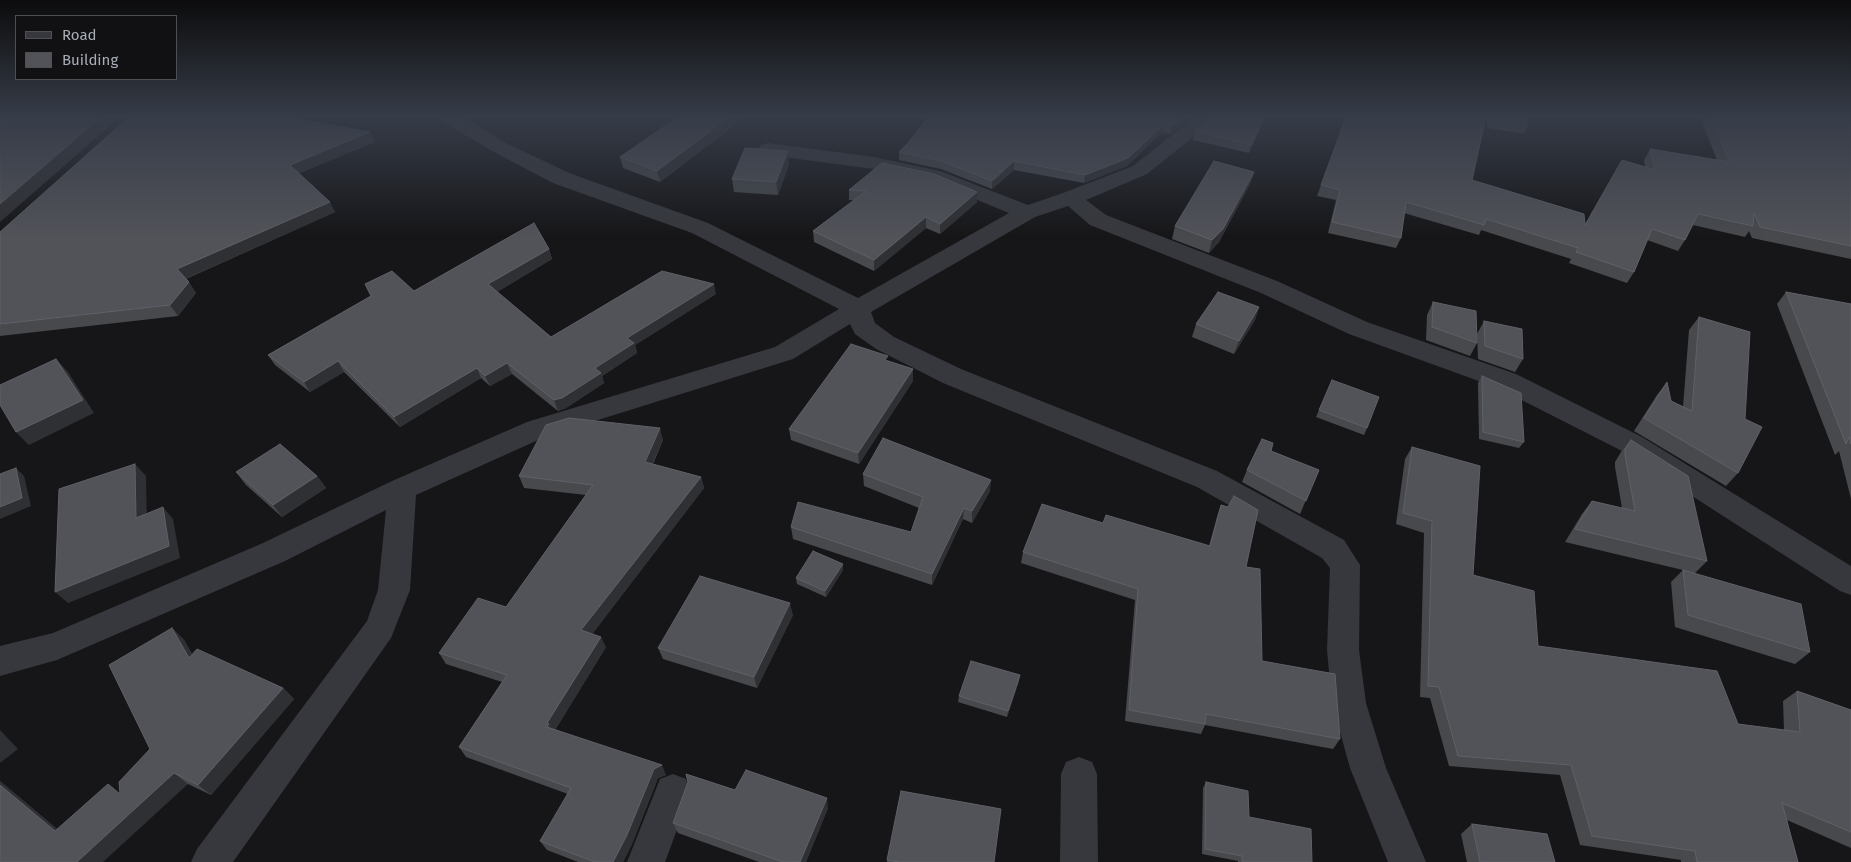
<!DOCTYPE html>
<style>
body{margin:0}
#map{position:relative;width:1851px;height:862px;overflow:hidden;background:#161618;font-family:"Fira Sans",sans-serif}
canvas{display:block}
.legend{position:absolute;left:15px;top:15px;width:162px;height:65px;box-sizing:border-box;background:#111113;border:1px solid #4d4f55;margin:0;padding:6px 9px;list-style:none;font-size:15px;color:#a8adb8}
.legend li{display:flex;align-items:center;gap:10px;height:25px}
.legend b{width:25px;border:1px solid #4d4f55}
</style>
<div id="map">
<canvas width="1851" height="862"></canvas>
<ul class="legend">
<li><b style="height:6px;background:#37383d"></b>Road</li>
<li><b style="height:14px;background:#525359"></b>Building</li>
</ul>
</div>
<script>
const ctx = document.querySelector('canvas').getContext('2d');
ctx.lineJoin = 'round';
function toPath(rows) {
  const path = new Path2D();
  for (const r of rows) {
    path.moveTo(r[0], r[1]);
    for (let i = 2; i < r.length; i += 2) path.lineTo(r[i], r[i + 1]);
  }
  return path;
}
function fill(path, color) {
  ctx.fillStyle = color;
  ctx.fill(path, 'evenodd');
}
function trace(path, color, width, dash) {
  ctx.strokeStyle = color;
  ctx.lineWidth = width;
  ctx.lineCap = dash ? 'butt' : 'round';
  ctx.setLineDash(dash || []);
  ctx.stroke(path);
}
const minor = toPath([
 [439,117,464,117,506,143,569,173,708,223,858,298,1009,213,934,182,874,169,768,155,761,153,758,149,761,145,768,143,874,157,940,171,1028,205,1063,193,1133,166,1195,117,1218,117,1147,174,1086,200,1106,215,1277,281,1367,322,1516,374,1642,437,1851,566,1851,595,1840,591,1622,451,1498,388,1349,334,1261,293,1090,225,1068,206,1035,217,871,312,875,323,894,337,961,369,1217,471,1344,540,1360,565,1359,650,1366,703,1386,768,1426,862,1388,862,1350,768,1332,703,1327,650,1330,568,1322,558,1197,487,943,383,876,349,855,334,850,324,793,359,547,436,416,495,410,590,391,638,233,862,191,862,197,849,367,621,378,590,386,510,285,561,57,660,0,676,0,646,53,633,263,543,392,481,527,422,775,347,839,309,692,233,553,183,492,151,442,121,439,117],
 [1079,757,1092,762,1097,774,1098,862,1060,862,1061,774,1066,762,1079,757],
 [673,774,686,779,691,792,665,862,627,862,660,779,673,774]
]);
const wall = toPath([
 [678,117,745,117,660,182,623,168,620,157],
 [928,117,1192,117,1170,134,1162,132,1127,166,1084,183,1014,170,992,189,941,169,899,160,899,152,908,143],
 [1212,117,1266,117,1249,153,1193,140,1195,131],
 [1487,117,1527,117,1527,128,1524,134,1487,128],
 [1700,117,1851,117,1851,259,1752,238,1749,231,1745,237,1693,225,1685,240,1678,251,1647,240,1634,272,1627,283,1569,263,1571,259,1481,230,1479,235,1404,213,1401,238,1396,248,1328,233,1336,200,1317,196,1321,185,1472,180,1585,224,1645,167,1644,160,1650,149,1717,160],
 [375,142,299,173,335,212,186,279,196,293,178,316,0,336,0,232],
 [789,164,778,195,734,192,732,179],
 [1254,172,1250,184,1219,242,1209,253,1172,239,1175,226],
 [934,174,977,202,940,234,926,228,874,271,814,242,813,231,854,200,849,200,849,190],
 [549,249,552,259,497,292,551,337,716,294,635,345,637,353,602,376,604,383,566,408,558,411,512,374,490,386,481,378,400,427,344,372,310,392,275,365,268,355,371,296,414,291],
 [1786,292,1851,304,1851,499,1839,451,1835,455,1777,304],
 [1433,302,1477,343,1470,356,1426,340,1427,315],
 [1259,307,1255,320,1234,354,1192,337,1196,324],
 [1699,317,1738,473,1726,486,1634,431,1657,395,1667,382,1671,401,1683,407,1689,330],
 [1484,321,1523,359,1515,372,1478,359,1477,334],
 [888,361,913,369,913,381,859,464,791,440,789,429],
 [1482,376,1524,442,1519,448,1479,439,1478,383],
 [1332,380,1367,428,1364,435,1316,417],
 [663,440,653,464,701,477,704,488,592,634,606,647,555,730,666,775,658,778,632,844,623,862,578,862,547,850,540,841,568,794,466,757,459,747,502,682,446,664,439,653,506,607,586,495,524,488,519,476],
 [1631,440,1707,561,1695,573,1810,652,1795,664,1675,627,1671,582,1683,570,1565,542,1582,514,1592,501,1622,508,1615,467,1615,462,1621,452],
 [1412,447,1473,575,1538,646,1738,724,1784,730,1783,701,1797,691,1851,710,1851,848,1787,820,1798,862,1681,862,1681,860,1580,845,1560,775,1449,766,1430,698,1420,697,1424,533,1396,524,1405,459],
 [1271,451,1319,470,1300,514,1242,482,1247,470],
 [236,472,317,476,326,488,282,517,246,485],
 [863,474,990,491,972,523,963,519,932,585,793,539,791,527,911,532,919,508,864,486],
 [1221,505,1246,567,1262,661,1340,739,1333,749,1205,725,1201,734,1125,721,1135,600,1021,563,1023,552,1103,523,1209,546,1217,517],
 [843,570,826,597,797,584,796,578],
 [793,615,757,688,663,659,658,648],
 [172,628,184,640,192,654,283,688,294,699,211,795,188,784,0,862,0,781,57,829,120,793,150,749],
 [1019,681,1007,717,958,702,959,696],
 [1206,782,1249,817,1312,862,1238,862,1238,861,1202,854,1203,788],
 [735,790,828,808,806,862,759,862,678,833,673,823],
 [1472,824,1555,862,1467,862,1461,834],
 [887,860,994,862,887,862]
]);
const shadedWall = toPath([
 [101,117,120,117,0,222,0,204],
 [729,117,745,117,660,182,657,171],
 [1183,117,1192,117,1170,134,1172,126],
 [1264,117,1266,117,1249,153,1251,145],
 [1164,124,1162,132,1127,166,1084,183,1085,175],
 [370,132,375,142,295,175,290,165],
 [788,151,789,164,778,195,776,182],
 [1014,161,1014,170,992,189,992,181],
 [1254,172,1250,184,1219,242,1209,253,1212,240],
 [977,192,977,202,940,234,940,224],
 [330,202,335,212,185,279,177,269],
 [926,217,926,228,874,271,874,260],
 [549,249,552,259,492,295,488,284],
 [189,282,196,293,178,316,170,305],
 [714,284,716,294,635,345,637,353,602,376,604,383,566,408,558,411,554,400,595,368,627,338],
 [1259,307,1255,320,1234,354,1239,341],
 [56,359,68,372,94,413,29,445,16,432],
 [338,361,344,372,310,392,304,382],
 [507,363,512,374,490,386,485,376],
 [477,368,481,378,400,427,394,417],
 [913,369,913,381,859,464,858,453],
 [660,428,663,440,648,473,645,462],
 [135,464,146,476,147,529,136,518],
 [16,468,24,476,31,506,0,519,0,507],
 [317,476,326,488,282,517,273,505],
 [701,477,704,488,587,641,581,630],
 [991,480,990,491,972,523,972,511],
 [163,507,173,519,180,558,68,603,55,592],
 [964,508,963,519,932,585,932,574],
 [843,564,843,570,826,597,825,591],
 [790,603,793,615,757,688,754,677],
 [172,628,184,640,201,670,189,658],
 [601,637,606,647,554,732,547,727,547,723],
 [1020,675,1019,681,1007,717,1008,711],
 [283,688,294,699,211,795,198,785],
 [0,730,18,749,0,763],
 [662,765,666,775,658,778,632,844,623,862,613,862,654,769],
 [174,773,188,784,103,862,77,862],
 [0,781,71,841,55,831,0,785],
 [827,798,828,808,806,862,800,862]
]);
const building = toPath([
 [0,117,101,117,0,204,0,117],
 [129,117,287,117,370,132,290,165,330,202,177,269,189,282,170,305,0,324,0,232,129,117],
 [678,117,729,117,657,171,620,157,678,117],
 [928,117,1183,117,1172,126,1164,124,1128,158,1085,175,1014,161,992,181,941,161,899,152,908,143,928,117],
 [1212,117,1264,117,1251,145,1195,131,1212,117],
 [1346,117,1486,117,1472,180,1584,214,1585,225,1622,160,1655,170,1650,149,1730,162,1711,117,1851,117,1851,246,1760,227,1754,213,1753,226,1698,214,1685,240,1652,229,1634,272,1576,252,1578,248,1486,219,1484,225,1406,202,1401,238,1332,222,1340,190,1321,185,1346,117],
 [1490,117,1527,117,1527,128,1490,121,1490,117],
 [745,148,788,151,776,182,732,179,745,148],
 [1214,161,1254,172,1223,229,1212,240,1175,226,1214,161],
 [882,163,934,174,977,192,940,224,926,217,874,260,813,231,866,191,849,190,882,163],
 [534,223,549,249,488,284,551,337,662,271,714,284,627,338,634,343,595,368,601,373,562,398,554,400,507,363,485,376,477,368,394,417,338,361,304,382,268,355,371,296,365,284,392,271,414,291,534,223],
 [1218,292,1259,307,1239,341,1196,324,1218,292],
 [1786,292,1851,304,1851,444,1849,437,1846,444,1786,292],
 [1433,302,1476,311,1477,343,1432,327,1433,302],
 [1699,317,1750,332,1745,419,1762,427,1738,473,1644,418,1667,382,1671,401,1692,411,1699,317],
 [1484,321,1522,329,1523,359,1485,346,1484,321],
 [851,344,888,356,885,360,913,369,858,453,789,429,851,344],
 [56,359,83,400,16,432,0,405,0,385,56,359],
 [1482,376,1521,393,1524,442,1483,432,1482,376],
 [1332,380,1379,397,1367,428,1319,410,1332,380],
 [569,418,660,428,645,462,701,477,581,630,601,637,547,723,549,724,547,727,662,765,654,769,627,835,613,862,595,862,540,841,571,788,459,747,507,675,439,653,478,598,506,607,593,485,519,476,546,425,569,418],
 [883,438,991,480,972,511,964,508,932,574,791,527,798,502,911,532,923,497,863,474,883,438],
 [1262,439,1273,443,1271,451,1319,470,1306,501,1247,470,1262,439],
 [1631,440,1688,476,1707,561,1575,529,1592,501,1635,511,1625,455,1625,449,1631,440],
 [280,444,317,476,273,505,236,472,280,444],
 [1412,447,1480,466,1473,575,1534,591,1538,646,1717,671,1738,724,1800,732,1797,691,1851,710,1851,832,1782,803,1798,862,1697,862,1695,851,1592,836,1571,765,1458,756,1439,687,1428,686,1432,521,1403,513,1412,447],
 [135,464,136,518,163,507,169,546,55,592,59,489,135,464],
 [16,468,22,498,0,507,0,474,16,468],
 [1234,496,1258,510,1246,567,1260,569,1262,661,1335,674,1340,739,1206,714,1205,724,1129,710,1138,589,1023,552,1042,504,1103,523,1106,515,1210,546,1221,505,1228,507,1234,496],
 [813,551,843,564,825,591,796,578,813,551],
 [1683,570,1801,604,1810,652,1688,615,1683,570],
 [700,576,790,603,754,677,658,648,700,576],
 [172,628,189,658,197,649,283,688,198,785,174,773,77,862,0,862,0,785,55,831,108,784,120,794,119,782,150,749,109,665,172,628],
 [971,661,1020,675,1008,711,959,696,971,661],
 [746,770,827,798,800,862,783,862,673,823,688,782,686,774,735,790,746,770],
 [1206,782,1248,791,1249,817,1311,829,1312,862,1242,862,1242,856,1205,849,1206,782],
 [901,791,1001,809,994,862,899,862,887,860,901,791],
 [1472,824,1547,834,1555,862,1480,862,1472,824]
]);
fill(minor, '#37383d');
fill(wall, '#47494d');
fill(shadedWall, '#2f3033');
fill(building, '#525359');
trace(building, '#5f6168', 1);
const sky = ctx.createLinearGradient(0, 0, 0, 238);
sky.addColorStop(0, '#0c0c0d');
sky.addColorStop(0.49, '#363c48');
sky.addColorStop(1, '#363c4800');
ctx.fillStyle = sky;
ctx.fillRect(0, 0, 1851, 238);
</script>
